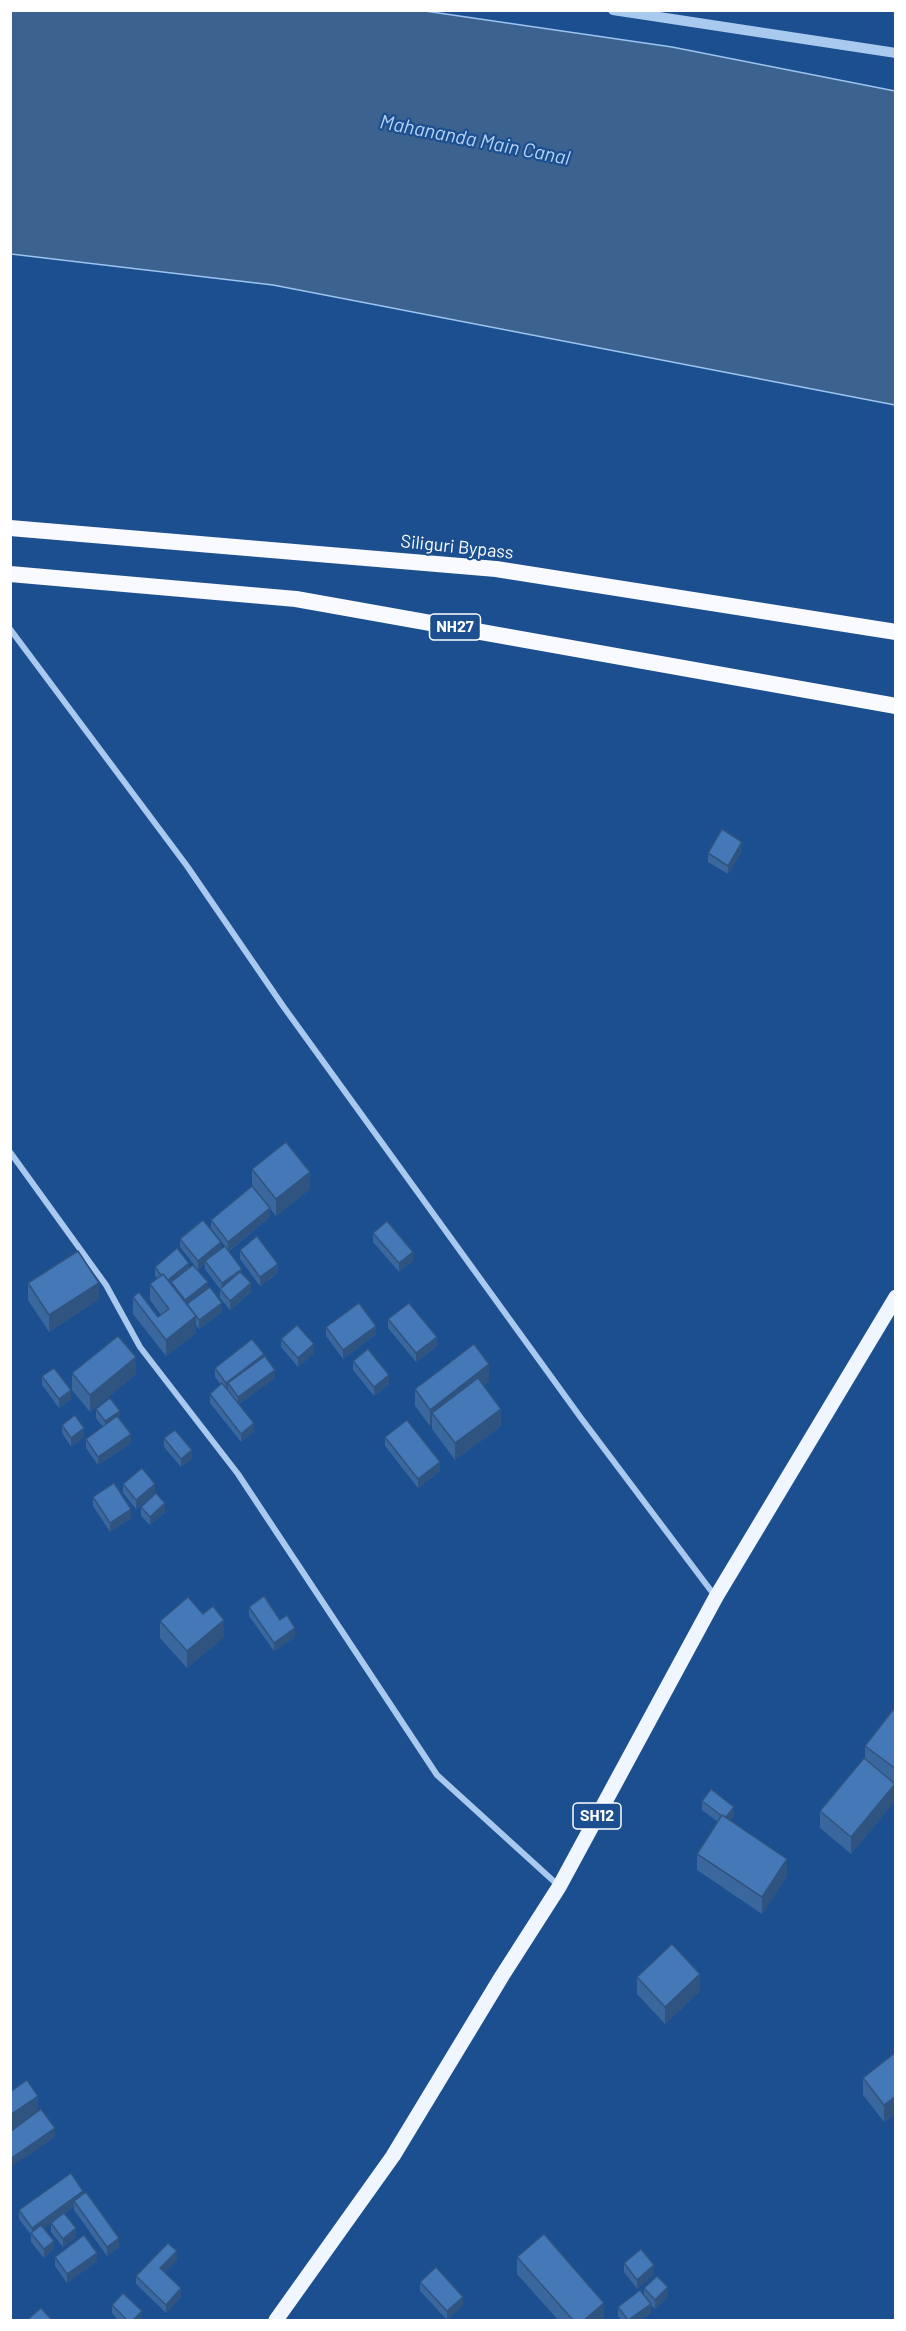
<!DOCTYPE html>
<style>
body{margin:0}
#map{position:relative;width:906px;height:2331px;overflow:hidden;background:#1b4f8f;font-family:Barlow,sans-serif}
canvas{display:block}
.frame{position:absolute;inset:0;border:12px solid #fff;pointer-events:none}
</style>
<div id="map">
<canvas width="906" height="2331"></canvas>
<div class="frame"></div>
</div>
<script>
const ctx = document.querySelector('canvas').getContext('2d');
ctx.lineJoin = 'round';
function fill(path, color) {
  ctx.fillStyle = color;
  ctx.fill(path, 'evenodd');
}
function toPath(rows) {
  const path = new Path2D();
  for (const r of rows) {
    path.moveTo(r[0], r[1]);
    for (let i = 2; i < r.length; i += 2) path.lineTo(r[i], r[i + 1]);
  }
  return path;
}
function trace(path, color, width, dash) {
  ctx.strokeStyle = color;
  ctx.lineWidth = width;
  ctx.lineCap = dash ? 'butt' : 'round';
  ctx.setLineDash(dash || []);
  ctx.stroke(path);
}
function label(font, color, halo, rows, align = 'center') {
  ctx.font = font + ' Barlow,sans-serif';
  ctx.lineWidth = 4.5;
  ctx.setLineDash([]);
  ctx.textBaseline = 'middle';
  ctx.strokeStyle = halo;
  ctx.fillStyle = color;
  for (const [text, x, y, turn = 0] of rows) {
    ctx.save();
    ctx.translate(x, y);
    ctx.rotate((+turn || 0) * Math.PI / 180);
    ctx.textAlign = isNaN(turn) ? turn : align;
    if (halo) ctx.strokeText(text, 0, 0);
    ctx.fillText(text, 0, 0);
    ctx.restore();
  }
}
const water = toPath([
 [11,10,425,11,672,47,895,91,895,405,273,285,11,254,11,10]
]);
const minor = toPath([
 [10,629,187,866,283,1006,581,1418,715,1596],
 [10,1152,106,1285,140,1347,238,1474,437,1775,559,1886]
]);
const tertiary = toPath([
 [613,10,896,53]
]);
const primary = toPath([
 [276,2320,393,2156,502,1976,559,1887,716,1597,896,1297]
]);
const trunk = toPath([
 [10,528,496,569,896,632],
 [10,574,296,599,896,706]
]);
const wall = toPath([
 [742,851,728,874,708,862,708,853],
 [252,1169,310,1189,276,1216,252,1186],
 [270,1217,229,1251,242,1273,251,1292,230,1310,220,1298,220,1289,205,1269,205,1264,198,1270,180,1247,180,1239,221,1249,225,1246,211,1228,211,1220],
 [373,1233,413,1261,399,1272,373,1242],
 [240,1250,278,1273,260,1286,240,1259],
 [155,1267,208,1289,222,1312,199,1329,196,1325,196,1333,166,1356,133,1314,133,1297,158,1317,161,1315,150,1300,150,1284,157,1278,155,1276],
 [28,1283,99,1299,49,1332,28,1300],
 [388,1319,437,1346,416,1362,388,1328],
 [326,1327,376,1334,343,1359,326,1336],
 [281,1339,314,1353,298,1367,281,1347],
 [264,1357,275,1378,239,1404,254,1431,241,1442,210,1403,210,1394,221,1385,215,1377,215,1368],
 [353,1361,389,1384,374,1396,353,1370],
 [72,1373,136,1374,90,1412,72,1390],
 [42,1376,71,1399,59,1408,42,1385],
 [489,1381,484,1385,501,1426,455,1460,432,1429,432,1425,430,1426,415,1406,415,1389],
 [96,1409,120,1419,131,1443,98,1465,86,1448,86,1439,103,1427,96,1418],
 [62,1425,84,1437,71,1447,62,1433],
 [385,1437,440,1471,418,1488,385,1446],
 [164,1438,192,1459,181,1467,164,1447],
 [123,1484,155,1493,136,1509,123,1493],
 [93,1497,131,1518,110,1532,93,1506],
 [141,1507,165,1512,150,1525,141,1516],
 [249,1607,280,1620,295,1637,274,1651,249,1616],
 [160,1621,224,1637,187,1668,160,1638],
 [896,1706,895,1801,851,1854,820,1828,820,1811,865,1760,865,1746],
 [702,1801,734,1816,730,1820,787,1876,762,1914,697,1870,697,1854,718,1822,702,1810],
 [637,1977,700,1991,665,2024,637,1994],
 [896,2052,896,2113,884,2122,863,2095,863,2078],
 [83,2194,119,2247,107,2256,74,2210,74,2207,64,2214,76,2237,63,2247,51,2232,51,2223,58,2218,44,2228,54,2249,44,2258,31,2242,31,2235,19,2219,19,2210],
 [55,2257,97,2261,67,2283,55,2266],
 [517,2257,604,2320,558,2320,517,2274],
 [177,2260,164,2272,181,2297,166,2313,136,2284,136,2276],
 [624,2263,654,2274,637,2289,624,2272],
 [420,2282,463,2305,447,2320,420,2291],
 [644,2288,668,2296,655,2309,651,2305,651,2313,641,2320,621,2320,618,2316,618,2307,644,2295],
 [112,2305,142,2320,118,2320,112,2313]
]);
const shadedWall = toPath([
 [742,842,742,851,728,874,728,866],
 [310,1172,310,1189,276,1216,276,1199],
 [270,1208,270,1217,228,1251,228,1242],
 [221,1242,221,1251,205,1261,205,1264,198,1270,198,1261],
 [413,1252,413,1261,399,1272,399,1263],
 [189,1263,189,1272,171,1282,171,1286,167,1281],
 [278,1264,278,1273,260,1286,260,1277],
 [242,1269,242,1277,222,1292,222,1283],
 [208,1282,208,1291,185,1308,185,1300],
 [99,1283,99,1299,49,1332,49,1315],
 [251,1283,251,1292,230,1310,230,1301],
 [222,1303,222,1312,199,1329,199,1320],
 [196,1316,196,1333,166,1356,166,1340],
 [376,1326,376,1334,343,1359,343,1350],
 [437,1337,437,1346,416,1362,416,1353],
 [314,1344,314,1353,298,1367,298,1358],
 [264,1354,264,1363,228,1383,228,1390,226,1392,226,1383],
 [136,1357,136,1374,90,1412,90,1395],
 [489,1364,489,1381,438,1420,432,1413,432,1425,430,1426,430,1410],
 [275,1370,275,1378,238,1405,238,1397],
 [389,1375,389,1384,374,1396,374,1387],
 [71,1390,71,1399,59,1408,59,1399],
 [501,1409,501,1426,455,1460,455,1443],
 [120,1411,120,1420,105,1430,105,1421],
 [254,1423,254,1431,241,1442,241,1434],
 [84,1428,84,1437,71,1447,71,1438],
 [131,1434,131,1443,98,1465,98,1457],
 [192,1450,192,1459,181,1467,181,1459],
 [440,1462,440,1471,418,1488,418,1479],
 [155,1484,155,1493,136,1509,136,1500],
 [165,1503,165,1512,150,1525,150,1517],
 [131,1509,131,1518,110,1532,110,1523],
 [224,1620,224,1637,187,1668,187,1651],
 [295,1628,295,1637,274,1651,274,1643],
 [895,1784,895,1801,851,1854,851,1837],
 [734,1807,734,1816,725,1827,725,1818],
 [787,1859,787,1876,762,1914,762,1897],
 [700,1974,700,1991,665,2024,665,2007],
 [38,2096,38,2113,10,2131,10,2115],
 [896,2096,896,2113,884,2122,884,2105],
 [55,2128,55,2137,10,2168,10,2159],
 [83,2191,83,2200,74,2201,74,2207,33,2236,32,2234,32,2228],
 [76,2228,76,2237,63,2247,63,2239],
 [119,2238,119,2247,107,2256,107,2247],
 [54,2241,54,2249,44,2258,44,2249],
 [177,2251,177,2260,160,2277,160,2268],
 [97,2253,97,2261,67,2283,67,2274],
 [654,2265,654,2274,637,2289,637,2280],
 [668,2287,668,2296,655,2309,655,2300],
 [181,2288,181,2297,166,2313,166,2305],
 [463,2297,463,2305,447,2320,447,2311],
 [604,2303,604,2320,584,2320],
 [651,2304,651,2313,641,2320,629,2320],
 [142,2311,141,2320,133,2320]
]);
const building = toPath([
 [722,829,742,842,728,866,708,853,722,829],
 [286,1142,310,1172,276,1199,252,1169,286,1142],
 [252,1186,270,1208,228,1242,211,1220,252,1186],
 [203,1220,221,1242,198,1261,180,1239,203,1220],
 [387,1221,413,1252,399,1263,373,1233,387,1221],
 [257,1236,278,1264,260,1277,240,1250,257,1236],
 [225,1246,242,1269,222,1283,205,1261,225,1246],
 [177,1248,189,1263,168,1280,163,1274,161,1275,155,1267,177,1248],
 [78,1251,99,1283,49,1315,28,1283,78,1251],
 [193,1265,208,1282,185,1300,171,1282,193,1265],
 [240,1272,251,1283,230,1301,220,1289,240,1272],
 [163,1274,196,1316,166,1340,133,1297,139,1292,158,1317,169,1309,150,1284,163,1274],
 [210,1287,222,1303,199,1320,187,1304,210,1287],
 [359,1303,376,1326,343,1350,326,1327,359,1303],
 [409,1303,437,1337,416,1353,388,1319,409,1303],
 [297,1325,314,1344,298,1358,281,1339,297,1325],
 [118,1336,136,1357,90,1395,72,1373,118,1336],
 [252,1339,264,1354,226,1383,215,1368,252,1339],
 [474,1344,489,1364,430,1410,415,1389,474,1344],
 [368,1349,389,1375,374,1387,353,1361,368,1349],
 [265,1356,275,1370,238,1397,228,1383,265,1356],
 [54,1368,71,1390,59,1399,42,1376,54,1368],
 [478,1378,501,1409,455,1443,432,1413,478,1378],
 [222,1383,254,1423,241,1434,210,1394,222,1383],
 [110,1398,120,1411,105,1421,96,1409,110,1398],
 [75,1415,84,1428,71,1438,62,1425,75,1415],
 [117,1416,131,1434,98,1457,86,1439,117,1416],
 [407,1420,440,1462,418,1479,385,1437,407,1420],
 [175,1430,192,1450,181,1459,164,1438,175,1430],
 [142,1468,155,1484,136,1500,123,1484,142,1468],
 [114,1483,131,1509,110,1523,93,1497,114,1483],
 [156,1493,165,1503,150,1517,141,1507,156,1493],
 [264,1596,280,1620,287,1615,295,1628,274,1643,249,1607,264,1596],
 [188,1597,203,1614,213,1606,224,1620,187,1651,160,1621,188,1597],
 [896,1706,896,1769,865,1746,896,1706],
 [864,1758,895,1784,851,1837,820,1811,864,1758],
 [711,1789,734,1807,726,1817,722,1815,722,1816,702,1801,711,1789],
 [722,1815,787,1859,762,1897,697,1854,722,1815],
 [672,1944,700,1974,665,2007,637,1977,672,1944],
 [896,2052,896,2096,884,2105,863,2078,896,2052],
 [27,2080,38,2096,10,2115,10,2092,27,2080],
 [41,2109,55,2128,10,2159,10,2132,41,2109],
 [71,2173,83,2191,32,2228,19,2210,71,2173],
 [86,2192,119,2238,107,2247,74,2201,86,2192],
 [64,2213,76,2228,63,2239,51,2223,64,2213],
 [41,2225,54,2241,44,2249,31,2233,41,2225],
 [544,2234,604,2303,584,2320,573,2320,517,2257,544,2234],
 [84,2235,97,2253,67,2274,55,2257,84,2235],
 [168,2243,177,2251,160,2268,181,2288,166,2305,136,2276,168,2243],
 [641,2249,654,2265,637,2280,624,2263,641,2249],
 [436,2267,463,2297,447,2311,420,2282,436,2267],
 [657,2276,668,2287,655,2300,644,2288,657,2276],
 [640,2290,651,2304,628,2320,618,2307,640,2290],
 [123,2293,142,2311,133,2320,127,2320,112,2305,123,2293],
 [41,2308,52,2320,27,2320,41,2308]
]);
const shields = [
 [455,627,51],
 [597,1816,48]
];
const shieldNames = [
 ["NH27",455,627],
 ["SH12",597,1816]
];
const streetNames = [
 ["Siliguri Bypass",457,547,6]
];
const waterNames = [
 ["Mahananda Main Canal",475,140,11]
];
fill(water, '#3c6290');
trace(water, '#9cc4f0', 1.5);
trace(minor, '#a9c9ee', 6);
trace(tertiary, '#a9c9ee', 10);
trace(primary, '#f0f6ff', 15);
trace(trunk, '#f8faff', 16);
fill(wall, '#3a679d');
fill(shadedWall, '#305480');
fill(building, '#4478b7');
trace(building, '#305480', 1.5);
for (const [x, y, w] of shields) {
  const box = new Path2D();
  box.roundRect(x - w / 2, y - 13, w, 26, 4.5);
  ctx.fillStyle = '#1b4f8f';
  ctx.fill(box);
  trace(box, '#fff', 1.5);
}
label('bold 16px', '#fff', null, shieldNames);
label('18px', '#fff', '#1b4f8f', streetNames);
label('italic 20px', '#b5d3f5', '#1b4f8f', waterNames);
</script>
